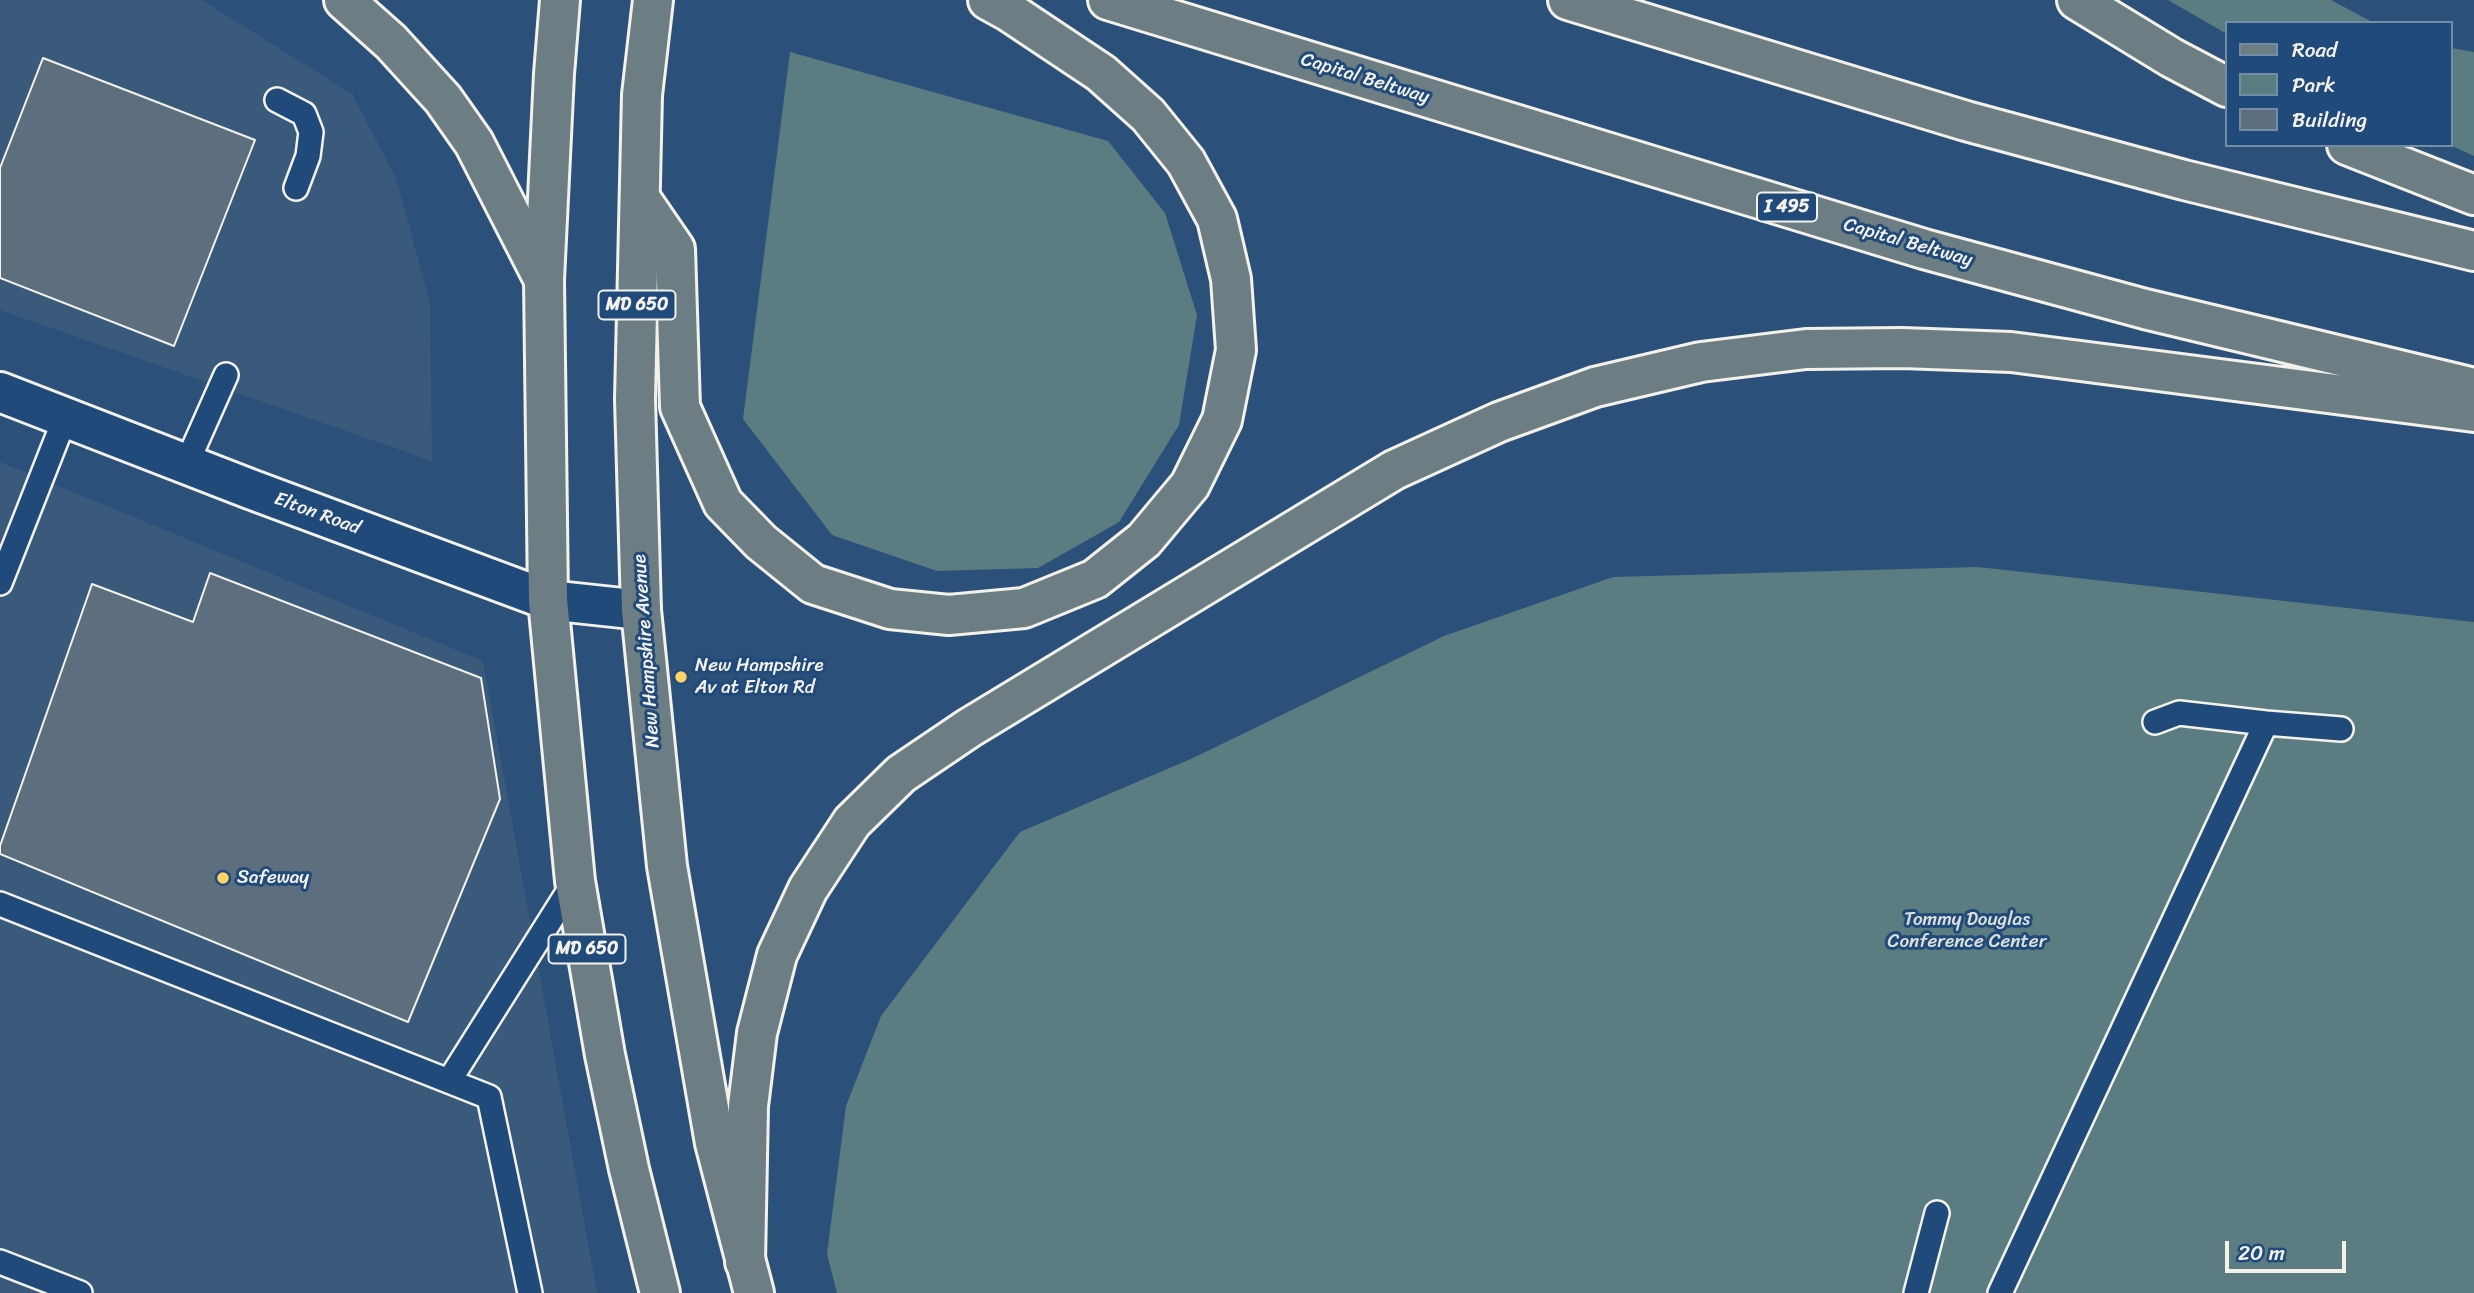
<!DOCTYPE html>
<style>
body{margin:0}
#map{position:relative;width:2474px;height:1293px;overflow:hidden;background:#2b517b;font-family:Sriracha,sans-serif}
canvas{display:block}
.legend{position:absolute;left:2225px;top:21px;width:228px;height:126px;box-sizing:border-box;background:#1f4a7a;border:2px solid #748da6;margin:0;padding:9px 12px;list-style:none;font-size:21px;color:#f4f1e8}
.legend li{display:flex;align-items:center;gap:14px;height:35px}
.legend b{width:35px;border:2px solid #748da6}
.scale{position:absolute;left:2225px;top:1241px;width:121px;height:32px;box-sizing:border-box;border:4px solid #f4f1e8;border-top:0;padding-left:9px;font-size:21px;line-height:24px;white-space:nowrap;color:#f4f1e8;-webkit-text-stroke:5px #1f4a7a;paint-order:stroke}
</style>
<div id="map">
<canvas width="2474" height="1293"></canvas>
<ul class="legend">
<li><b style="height:9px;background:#6c7e84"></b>Road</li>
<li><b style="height:19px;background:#5b7c80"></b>Park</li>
<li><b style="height:19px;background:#5d6e7e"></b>Building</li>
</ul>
<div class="scale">20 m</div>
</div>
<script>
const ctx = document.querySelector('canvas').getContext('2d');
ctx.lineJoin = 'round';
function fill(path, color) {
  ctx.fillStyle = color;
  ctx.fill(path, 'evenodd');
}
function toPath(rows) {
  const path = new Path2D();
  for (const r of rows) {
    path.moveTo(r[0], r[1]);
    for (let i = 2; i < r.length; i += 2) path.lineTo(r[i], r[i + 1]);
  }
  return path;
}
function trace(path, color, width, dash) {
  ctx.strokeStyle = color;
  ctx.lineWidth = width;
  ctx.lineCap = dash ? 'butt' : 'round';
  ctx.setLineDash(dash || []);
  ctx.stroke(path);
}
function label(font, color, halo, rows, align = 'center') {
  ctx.font = font + ' Sriracha,sans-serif';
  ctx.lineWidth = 6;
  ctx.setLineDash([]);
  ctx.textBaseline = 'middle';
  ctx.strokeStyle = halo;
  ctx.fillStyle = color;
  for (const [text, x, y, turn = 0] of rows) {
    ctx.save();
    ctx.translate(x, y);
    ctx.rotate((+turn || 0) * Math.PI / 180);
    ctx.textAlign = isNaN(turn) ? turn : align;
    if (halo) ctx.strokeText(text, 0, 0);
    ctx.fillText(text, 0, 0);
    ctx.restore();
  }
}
const built = toPath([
 [0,0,202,0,352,94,396,178,430,303,432,461,0,310],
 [0,462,483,661,597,1293,0,1293]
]);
const green = toPath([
 [2168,0,2331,0,2374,23,2227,23,2227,34],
 [2451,48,2474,52,2474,156,2450,145],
 [790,52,1108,141,1165,213,1197,315,1179,425,1119,522,1038,568,937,571,832,535,743,419],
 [1978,567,2474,622,2474,1293,837,1293,827,1254,846,1106,881,1016,1020,832,1193,758,1444,636,1613,577]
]);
const building = toPath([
 [43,58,255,140,174,346,0,278,0,168,43,58],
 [210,573,481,678,500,799,408,1022,0,854,0,846,92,584,193,622,210,573]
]);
const service = toPath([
 [277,100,304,114,311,132,308,156,296,188],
 [186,465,226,375],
 [0,583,65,418],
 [2155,722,2179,713,2266,723,2341,729],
 [0,904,489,1097,530,1293],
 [449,1081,575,881],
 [0,1262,80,1293],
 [1916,1293,1937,1213],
 [2000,1293,2266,723]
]);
const minor = toPath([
 [0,392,250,489,548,600,641,610]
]);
const primary = toPath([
 [560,0,554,74,544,280,548,600,575,881,605,1055,629,1169,660,1293],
 [653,0,642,95,635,399,641,610,667,866,715,1143,754,1293]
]);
const motorway = toPath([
 [344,0,391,42,443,99,474,143,544,280],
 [1108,0,1924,249,2145,309,2474,388],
 [1568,0,1966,121,2184,180,2474,251],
 [2077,0,2172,58,2227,87],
 [2347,145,2474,195],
 [640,198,675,249,680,407,723,503,761,542,813,584,890,609,949,615,1024,608,1095,579,1144,540,1190,485,1222,420,1236,350,1231,279,1217,219,1186,162,1148,115,1101,73,1008,11,988,0],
 [745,1262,748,1106,757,1033,777,955,808,889,852,822,901,774,969,728,1394,470,1499,422,1595,387,1701,362,1806,349,1902,348,2011,352,2474,412]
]);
const markers = [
 [681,677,7,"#ffd166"],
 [223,878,7,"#ffd166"]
];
const shields = [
 [1787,207,60],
 [637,305,77],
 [587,949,77]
];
const shieldNames = [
 ["I 495",1787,207],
 ["MD 650",637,305],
 ["MD 650",587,949]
];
const streetNames = [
 ["Capital Beltway",1365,79,17],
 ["Capital Beltway",1908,243,16],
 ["Elton Road",317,514,20],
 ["New Hampshire Avenue",647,651,-94]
];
const poiNames = [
 ["New Hampshire",695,666],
 ["Av at Elton Rd",695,688],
 ["Safeway",237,878]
];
const parkNames = [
 ["Tommy Douglas",1967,920],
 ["Conference Center",1967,942]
];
fill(built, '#3a5a7c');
fill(green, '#5b7c80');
fill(building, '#5d6e7e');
trace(building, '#f4f1e8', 2);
trace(service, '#f4f1e8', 28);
trace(minor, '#f4f1e8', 44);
trace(primary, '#f4f1e8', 44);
trace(motorway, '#f4f1e8', 44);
trace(service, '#1f4a7a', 23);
trace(minor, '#1f4a7a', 38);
trace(primary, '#6c7e84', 38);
trace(motorway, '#6c7e84', 38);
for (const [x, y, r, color] of markers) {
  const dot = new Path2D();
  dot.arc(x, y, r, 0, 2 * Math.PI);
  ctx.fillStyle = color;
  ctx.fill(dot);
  trace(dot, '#1f4a7a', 2.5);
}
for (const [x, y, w] of shields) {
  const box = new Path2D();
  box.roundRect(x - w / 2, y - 14.5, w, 29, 5);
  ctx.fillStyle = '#1f4a7a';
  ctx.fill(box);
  trace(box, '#f4f1e8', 2);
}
label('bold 18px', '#f4f1e8', null, shieldNames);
label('19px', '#f4f1e8', '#1f4a7a', streetNames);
label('19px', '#f4f1e8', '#1f4a7a', poiNames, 'left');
label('19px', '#dddfd8', '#1f4a7a', parkNames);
</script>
